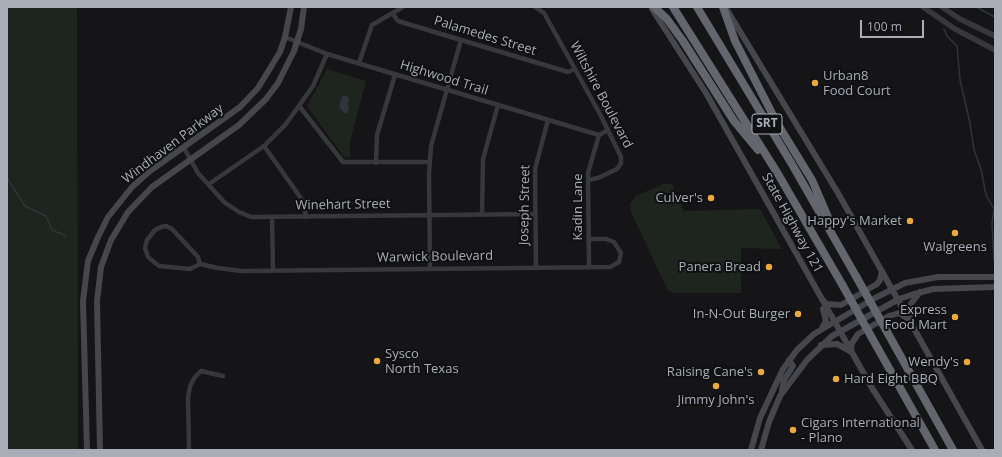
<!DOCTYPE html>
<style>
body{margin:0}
#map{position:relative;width:1002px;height:457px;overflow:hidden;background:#151517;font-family:"Open Sans",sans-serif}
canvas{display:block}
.frame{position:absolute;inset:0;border:8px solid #a8adb7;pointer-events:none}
.scale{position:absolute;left:860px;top:20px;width:64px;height:18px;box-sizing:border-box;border:2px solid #a8adb7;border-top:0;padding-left:5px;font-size:12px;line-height:14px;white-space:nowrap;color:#a8adb7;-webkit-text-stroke:3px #101012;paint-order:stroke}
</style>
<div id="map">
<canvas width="1002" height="457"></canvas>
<div class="frame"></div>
<div class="scale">100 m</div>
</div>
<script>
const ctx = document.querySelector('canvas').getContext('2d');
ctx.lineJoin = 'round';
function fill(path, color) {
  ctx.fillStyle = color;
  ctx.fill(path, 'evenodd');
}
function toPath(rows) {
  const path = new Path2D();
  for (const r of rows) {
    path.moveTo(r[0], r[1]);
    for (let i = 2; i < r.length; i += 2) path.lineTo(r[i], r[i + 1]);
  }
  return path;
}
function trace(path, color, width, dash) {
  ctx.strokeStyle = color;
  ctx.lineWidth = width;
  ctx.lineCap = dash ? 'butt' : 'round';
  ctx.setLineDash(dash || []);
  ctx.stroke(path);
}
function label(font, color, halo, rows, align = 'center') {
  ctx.font = font + ' "Open Sans",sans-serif';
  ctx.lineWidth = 4;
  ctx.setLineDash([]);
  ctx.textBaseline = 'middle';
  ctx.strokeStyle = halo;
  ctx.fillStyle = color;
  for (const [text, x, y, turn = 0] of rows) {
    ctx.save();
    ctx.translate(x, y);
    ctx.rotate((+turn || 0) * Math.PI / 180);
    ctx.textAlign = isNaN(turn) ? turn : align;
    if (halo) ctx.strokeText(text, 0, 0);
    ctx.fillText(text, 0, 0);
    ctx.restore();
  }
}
const green = toPath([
 [7,7,77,7,78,450,7,450],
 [327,69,366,81,350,141,350,157,344,157,307,106],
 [663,184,672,184,684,211,760,209,782,249,741,248,741,293,675,293,668,291,631,212,630,203,636,196]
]);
const water = toPath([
 [342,96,347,96,349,99,348,105,349,109,347,113,344,113,339,107]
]);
const stream = toPath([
 [976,7,995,17],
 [944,29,947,36,957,46,960,80,970,123,974,150,981,169,986,195,994,209,992,224,994,260],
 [7,178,25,206,46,216,52,230,66,236]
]);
const minor = toPath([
 [535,7,544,13,601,116,621,157,621,163,617,169,598,178,588,180],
 [392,13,398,21,461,40,568,72,575,69],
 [285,37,327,54,599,135],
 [359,63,372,25,403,7],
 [300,107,343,162,429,162],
 [264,146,303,201,306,217],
 [184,148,198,173,224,202,239,212,251,217,535,214],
 [376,163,377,135,395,75],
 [209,184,264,146,286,124,313,86,327,54],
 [482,215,483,159,498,105],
 [272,217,273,270],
 [200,264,190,269,159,266,148,257,145,248,147,240,155,230,161,227,166,226,172,229,198,257,200,264,218,268,241,271,610,267,619,262,621,253,614,242,606,239,589,239],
 [589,266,588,173,599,135,608,130],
 [536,267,535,169,548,120],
 [430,268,429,174,431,146,461,40],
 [189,450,188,398,190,386,195,377,201,371,223,376]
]);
const tertiary = toPath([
 [923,7,955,29,995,50],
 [942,7,960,19,995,36]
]);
const secondary = toPath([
 [652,9,706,93,872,388,912,450],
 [727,10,838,193,982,450],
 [823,300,826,304,841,305,877,284,880,280,882,271],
 [910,317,910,305,920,292],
 [822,328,826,321,823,309],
 [821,345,837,344,850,351],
 [851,352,852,343,858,334,889,316,899,313,910,320],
 [782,390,784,380,793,366,789,360],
 [87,450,83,301,88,261,98,237,108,217,132,187,150,171,240,107,258,88,280,52,285,37,291,7],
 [100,450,97,301,101,267,111,240,128,212,152,187,239,125,266,99,278,83,294,51,301,29,304,7],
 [751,450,760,418,783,369,797,350,814,334,875,298,905,283,938,277,995,277],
 [761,450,769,422,780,396,807,360,832,336,899,299,911,295,933,289,995,287]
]);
const motorway = toPath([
 [654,7,667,19,683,41,734,121,758,150],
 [673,7,778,174,843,286],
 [697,7,793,166,857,278],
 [723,7,735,41,777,123,812,180,831,224],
 [886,330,953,450],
 [872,338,935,450]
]);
const motorwayBridge = toPath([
 [857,278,886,330],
 [843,286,872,338]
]);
const markers = [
 [815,83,4,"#ebaa39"],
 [711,198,4,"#ebaa39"],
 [910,221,4,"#ebaa39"],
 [955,233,4,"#ebaa39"],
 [769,267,4,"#ebaa39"],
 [798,314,4,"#ebaa39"],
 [955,317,4,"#ebaa39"],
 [377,361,4,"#ebaa39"],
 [967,362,4,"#ebaa39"],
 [761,372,4,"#ebaa39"],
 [836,379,4,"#ebaa39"],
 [716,386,4,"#ebaa39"],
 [793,430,4,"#ebaa39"]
];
const shields = [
 [767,124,30]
];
const shieldNames = [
 ["SRT",767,124]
];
const streetNames = [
 ["Palamedes Street",485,36,17],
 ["Highwood Trail",444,78,17],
 ["Wiltshire Boulevard",601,95,62],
 ["Windhaven Parkway",173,144,-37],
 ["Winehart Street",343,205,-1],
 ["Joseph Street",525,205,-89],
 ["Kadin Lane",578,207,-90],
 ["State Highway 121",792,223,61],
 ["Warwick Boulevard",435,257,-1]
];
const poiNames = [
 ["Urban8",823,76,"left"],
 ["Food Court",823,91,"left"],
 ["Culver's",703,198],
 ["Happy's Market",902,221],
 ["Walgreens",955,247,"center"],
 ["Panera Bread",761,267],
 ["Express",947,310],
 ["Food Mart",947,325],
 ["In-N-Out Burger",790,314],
 ["Sysco",385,354,"left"],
 ["North Texas",385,369,"left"],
 ["Wendy's",959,362],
 ["Raising Cane's",753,372],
 ["Hard Eight BBQ",844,379,"left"],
 ["Jimmy John's",716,400,"center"],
 ["Cigars International",801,423,"left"],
 ["- Plano",801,438,"left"]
];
fill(green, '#1e251e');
fill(water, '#2c353b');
trace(stream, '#2c353b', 1.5);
trace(minor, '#37383c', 4.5);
trace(tertiary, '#37383c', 5.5);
trace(secondary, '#45474c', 6);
trace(motorway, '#63666d', 8);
trace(motorwayBridge, '#63666d', 8);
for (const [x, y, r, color] of markers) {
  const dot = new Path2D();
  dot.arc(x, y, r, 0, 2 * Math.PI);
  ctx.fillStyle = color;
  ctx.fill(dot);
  trace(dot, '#101012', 1.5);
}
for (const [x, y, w] of shields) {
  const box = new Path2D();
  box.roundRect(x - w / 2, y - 10, w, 20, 3);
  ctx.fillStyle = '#101012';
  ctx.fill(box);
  trace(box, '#a8adb7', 1);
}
label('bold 12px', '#a8adb7', null, shieldNames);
label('13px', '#a8adb7', '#101012', streetNames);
label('13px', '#a8adb7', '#101012', poiNames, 'right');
</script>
